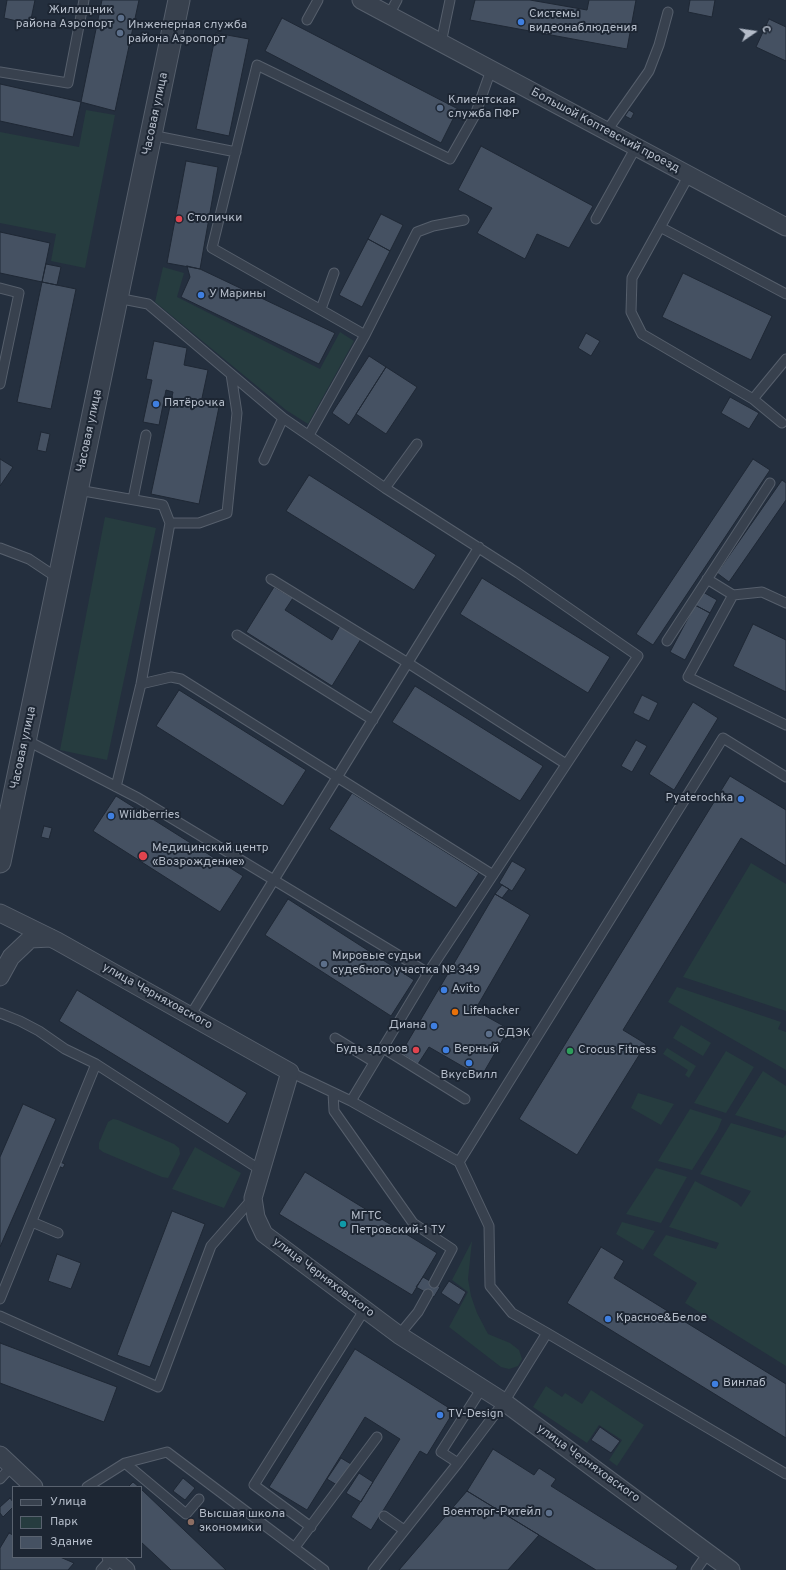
<!DOCTYPE html>
<meta charset="utf-8">
<style>
body{margin:0}
#map{position:relative;width:786px;height:1570px;overflow:hidden;background:#242f3e;font-family:Overpass,sans-serif}
canvas{display:block}
.legend{position:absolute;left:12px;top:1486px;width:130px;height:72px;box-sizing:border-box;background:#1d2633;border:1px solid #59626f;margin:0;padding:5px 7px;list-style:none;font-size:12px;color:#b4bcc9}
.legend li{display:flex;align-items:center;gap:8px;height:20px}
.legend b{width:20px;border:1px solid #59626f}
.north{position:absolute;left:734px;top:12px;width:40px;height:40px;-webkit-text-stroke:3px #1d2633;paint-order:stroke;rotate:77deg;font-size:11px;font-weight:700;line-height:16px;text-align:center;color:#b4bcc9}
.north::after{content:'';display:block;margin:auto;width:14px;height:18px;background:#b4bcc9;clip-path:polygon(50% 0,100% 100%,50% 72%,0 100%)}
</style>
<div id="map">
<canvas width="786" height="1570"></canvas>
<ul class="legend">
<li><b style="height:5px;background:#38414e"></b>Улица</li>
<li><b style="height:11px;background:#263c3f"></b>Парк</li>
<li><b style="height:11px;background:#455162"></b>Здание</li>
</ul>
<div class="north">С</div>
</div>
<script>
const ctx = document.querySelector('canvas').getContext('2d');
ctx.lineJoin = 'round';
function fill(path, color) {
  ctx.fillStyle = color;
  ctx.fill(path, 'evenodd');
}
function toPath(rows) {
  const path = new Path2D();
  for (const r of rows) {
    path.moveTo(r[0], r[1]);
    for (let i = 2; i < r.length; i += 2) path.lineTo(r[i], r[i + 1]);
  }
  return path;
}
function trace(path, color, width, dash) {
  ctx.strokeStyle = color;
  ctx.lineWidth = width;
  ctx.lineCap = dash ? 'butt' : 'round';
  ctx.setLineDash(dash || []);
  ctx.stroke(path);
}
function label(font, color, halo, rows, align = 'center') {
  ctx.font = font + ' Overpass,sans-serif';
  ctx.lineWidth = 4;
  ctx.setLineDash([]);
  ctx.textBaseline = 'middle';
  ctx.strokeStyle = halo;
  ctx.fillStyle = color;
  for (const [text, x, y, turn = 0] of rows) {
    ctx.save();
    ctx.translate(x, y);
    ctx.rotate((+turn || 0) * Math.PI / 180);
    ctx.textAlign = isNaN(turn) ? turn : align;
    if (halo) ctx.strokeText(text, 0, 0);
    ctx.fillText(text, 0, 0);
    ctx.restore();
  }
}
const green = toPath([
 [86,110,115,115,85,268,51,261,56,234,0,223,0,132,79,147],
 [163,267,184,273,177,297,320,369,340,332,354,341,308,424,286,410,155,302],
 [105,517,156,528,107,760,60,750],
 [751,863,786,884,786,1011,683,977],
 [677,987,781,1022,778,1029,786,1032,786,1070,668,1002],
 [681,1025,711,1043,703,1056,673,1038],
 [667,1048,696,1066,689,1078,685,1075,688,1070,663,1054],
 [726,1051,754,1067,726,1113,694,1103],
 [763,1071,786,1086,786,1131,735,1115],
 [638,1093,674,1104,661,1125,631,1108],
 [690,1109,722,1119,718,1129,692,1170,658,1161],
 [113,1119,118,1120,174,1144,179,1148,180,1154,168,1178,162,1177,103,1152,99,1149,99,1143,108,1122],
 [731,1123,783,1138,786,1134,786,1366,685,1303,697,1283,653,1255,666,1235,716,1249,719,1243,669,1227,695,1181,737,1203,741,1207,751,1191,700,1174],
 [195,1147,241,1173,224,1208,172,1189],
 [656,1168,687,1177,661,1223,626,1214],
 [622,1222,655,1231,643,1250,616,1234],
 [472,1241,468,1279,471,1296,477,1313,488,1334,510,1343,519,1350,522,1359,518,1366,509,1369,501,1367,449,1327,468,1292,452,1280],
 [546,1386,562,1397,565,1393,582,1404,591,1390,644,1425,617,1466,609,1460,622,1440,599,1425,587,1443,533,1407]
]);
const building = toPath([
 [7,0,35,0,30,24,4,18,7,0],
 [102,0,139,0,115,111,81,102,102,0],
 [475,0,530,0,587,10,589,0,636,0,627,49,470,20,475,0],
 [690,0,715,0,712,17,688,12,690,0],
 [282,18,458,109,441,143,265,51,282,18],
 [769,19,786,27,786,61,756,47,769,19],
 [216,33,249,39,229,136,196,129,216,33],
 [0,84,81,102,73,137,0,121,0,84],
 [629,110,634,113,631,119,625,116,629,110],
 [481,146,593,206,569,248,537,234,525,259,477,233,492,208,458,190,481,146],
 [186,161,218,167,200,269,167,263,186,161],
 [381,214,403,225,390,251,368,239,381,214],
 [0,232,50,243,42,282,0,273,0,232],
 [368,239,390,251,362,307,339,295,368,239],
 [46,264,61,267,57,285,42,282,46,264],
 [187,266,200,269,335,333,319,364,181,297,190,277,187,266],
 [683,273,772,316,751,360,662,317,683,273],
 [42,282,76,289,51,409,17,402,42,282],
 [586,333,600,341,591,356,578,348,586,333],
 [154,341,187,348,184,365,208,370,202,398,220,402,199,504,151,494,173,392,166,390,159,425,143,422,152,380,146,379,154,341],
 [369,356,386,367,349,425,332,413,369,356],
 [386,367,417,387,386,434,356,414,386,367],
 [730,397,759,413,749,429,721,413,730,397],
 [41,432,50,434,46,452,37,450,41,432],
 [0,459,13,467,0,486,0,459],
 [753,459,770,470,653,645,636,634,753,459],
 [309,475,436,555,414,590,286,511,309,475],
 [782,480,786,483,786,500,729,582,717,573,782,480],
 [482,578,610,657,588,693,460,614,482,578],
 [274,587,293,598,285,610,332,640,340,626,361,639,332,686,246,632,274,587],
 [703,592,717,600,710,613,695,605,703,592],
 [695,605,710,613,685,660,670,652,695,605],
 [753,624,786,640,786,692,733,666,753,624],
 [415,686,543,766,520,801,392,722,415,686],
 [179,690,306,770,283,806,156,726,179,690],
 [642,695,658,703,649,721,633,713,642,695],
 [693,702,718,718,674,790,649,774,693,702],
 [636,740,647,746,632,772,621,766,636,740],
 [730,776,786,810,786,866,741,838,623,1030,646,1044,577,1155,519,1119,730,776],
 [352,793,479,873,456,908,329,829,352,793],
 [116,796,243,876,220,912,93,831,116,796],
 [44,826,52,828,49,839,41,837,44,826],
 [512,861,526,869,512,891,499,883,512,861],
 [502,885,509,889,502,898,495,894,502,885],
 [495,894,530,915,475,1010,509,1029,481,1077,429,1047,418,1064,401,1053,495,894],
 [288,899,414,980,391,1016,265,935,288,899],
 [77,990,247,1093,228,1124,59,1021,77,990],
 [23,1104,56,1119,0,1247,0,1157,23,1104],
 [60,1162,65,1164,63,1168,58,1166,60,1162],
 [305,1172,437,1253,412,1295,279,1214,305,1172],
 [172,1211,205,1224,150,1367,117,1355,172,1211],
 [601,1247,624,1261,614,1278,786,1384,786,1438,567,1303,601,1247],
 [57,1254,81,1263,71,1289,48,1281,57,1254],
 [423,1277,440,1287,434,1297,416,1287,423,1277],
 [449,1281,466,1292,459,1305,441,1293,449,1281],
 [0,1343,117,1387,104,1422,0,1383,0,1343],
 [355,1349,454,1411,427,1455,420,1451,371,1530,351,1517,400,1439,365,1417,307,1510,269,1487,355,1349],
 [600,1427,620,1441,611,1453,591,1440,600,1427],
 [493,1449,534,1475,539,1468,556,1479,551,1486,678,1566,676,1570,596,1570,467,1491,493,1449],
 [341,1458,351,1464,337,1485,327,1479,341,1458],
 [359,1473,373,1482,361,1502,346,1493,359,1473],
 [183,1478,195,1488,185,1500,173,1491,183,1478],
 [133,1482,139,1487,128,1487,133,1482],
 [141,1489,226,1570,171,1570,141,1542,141,1489],
 [467,1491,539,1535,508,1570,399,1570,467,1491],
 [10,1498,13,1502,13,1507,3,1517,0,1513,0,1507,10,1498],
 [9,1533,13,1535,13,1557,60,1557,74,1563,68,1570,0,1570,0,1548,9,1533]
]);
const service = toPath([
 [389,15,397,0],
 [307,20,318,0],
 [441,43,450,0],
 [0,72,68,83,84,0],
 [606,132,649,71,659,45,668,12],
 [151,135,236,152],
 [689,175,632,278,631,312,642,334,753,399,786,359],
 [596,219,636,147],
 [660,227,786,294],
 [0,288,19,293,0,384],
 [117,298,148,304,283,418,385,488,518,573,638,656,428,973,351,1101,290,1072],
 [321,309,334,273],
 [365,335,212,248,257,65,450,159,475,115,491,70],
 [753,399,782,423],
 [309,435,365,335,417,232,433,226,464,220],
 [264,460,283,418],
 [385,488,417,444],
 [78,490,163,505,170,523,199,523,227,513,237,413,231,374],
 [133,499,146,435],
 [0,548,29,559,59,579],
 [271,579,408,663,566,764],
 [707,579,733,595],
 [786,603,762,592,733,595,688,677,786,725],
 [237,635,373,720],
 [667,641,770,483],
 [141,684,171,677,181,679,493,875],
 [26,740,138,798,428,973],
 [116,787,141,684,170,523],
 [0,1013,20,1021,39,1031,65,1049,96,1064,262,1171],
 [190,1016,479,547],
 [335,1038,374,1062],
 [383,1048,465,1099],
 [333,1093,334,1111,413,1223,452,1249,434,1283],
 [351,1101,459,1162,489,1226,490,1286,512,1313,547,1333,786,1474],
 [459,1162,723,738,786,777],
 [32,1222,58,1233],
 [0,1299,96,1064],
 [0,1316,158,1387,211,1246,253,1198],
 [399,1335,418,1312,428,1294],
 [125,1463,186,1514,199,1499],
 [458,1463,441,1452,482,1388],
 [0,1479,12,1466],
 [87,1487,125,1463,167,1452,324,1570],
 [384,1516,404,1530],
 [311,1527,254,1485,365,1309],
 [295,1547,377,1437],
 [101,1570,112,1558],
 [373,1570,458,1463,504,1402,547,1333],
 [696,1570,708,1553]
]);
const minor = toPath([
 [361,0,786,227],
 [0,913,57,941,290,1072,253,1198,256,1217,264,1234,399,1335,504,1402,731,1570],
 [0,977,11,957,30,939,51,938],
 [0,1455,34,1487],
 [111,1557,126,1570]
]);
const tertiary = toPath([
 [0,862,179,0]
]);
const markers = [
 [121,18,4,"#5c6f8a"],
 [521,22,4,"#3f7fe0"],
 [120,33,4,"#5c6f8a"],
 [440,108,4,"#5c6f8a"],
 [179,219,4,"#e0444e"],
 [201,295,4,"#3f7fe0"],
 [156,404,4,"#3f7fe0"],
 [741,799,4,"#3f7fe0"],
 [111,816,4,"#3f7fe0"],
 [143,856,5,"#e0444e"],
 [324,964,4,"#5c6f8a"],
 [444,990,4,"#3f7fe0"],
 [455,1012,4,"#e8710a"],
 [434,1026,4,"#3f7fe0"],
 [489,1034,4,"#5c6f8a"],
 [416,1050,4,"#e0444e"],
 [446,1050,4,"#3f7fe0"],
 [570,1051,4,"#2e9e5b"],
 [469,1063,4,"#3f7fe0"],
 [343,1224,4,"#0f9aa8"],
 [608,1319,4,"#3f7fe0"],
 [715,1384,4,"#3f7fe0"],
 [440,1415,4,"#3f7fe0"],
 [549,1513,4,"#5c6f8a"],
 [191,1522,4,"#8d6e63"]
];
const poiNames = [
 ["Жилищник",113,11,"right"],
 ["района Аэропорт",113,25,"right"],
 ["Системы",529,15],
 ["видеонаблюдения",529,29],
 ["Инженерная служба",128,26],
 ["района Аэропорт",128,40],
 ["Клиентская",448,101],
 ["служба ПФР",448,115],
 ["Столички",187,219],
 ["У Марины",209,295],
 ["Пятёрочка",164,404],
 ["Pyaterochka",733,799,"right"],
 ["Wildberries",119,816],
 ["Медицинский центр",152,849],
 ["«Возрождение»",152,863],
 ["Мировые судьи",332,957],
 ["судебного участка № 349",332,971],
 ["Avito",452,990],
 ["Lifehacker",463,1012],
 ["Диана",426,1026,"right"],
 ["СДЭК",497,1034],
 ["Будь здоров",408,1050,"right"],
 ["Верный",454,1050],
 ["Crocus Fitness",578,1051],
 ["ВкусВилл",469,1076,"center"],
 ["МГТС",351,1217],
 ["Петровский-1 ТУ",351,1231],
 ["Красное&Белое",616,1319],
 ["Винлаб",723,1384],
 ["TV-Design",448,1415],
 ["Военторг-Ритейл",541,1513,"right"],
 ["Высшая школа",199,1515],
 ["экономики",199,1529]
];
const streetNames = [
 ["Часовая улица",156,114,-78],
 ["Большой Коптевский проезд",605,131,28],
 ["Часовая улица",90,431,-78],
 ["Часовая улица",24,748,-78],
 ["улица Черняховского",157,997,29],
 ["улица Черняховского",323,1278,37],
 ["улица Черняховского",588,1464,36]
];
fill(green, '#263c3f');
fill(building, '#455162');
trace(building, '#1f2835', 1);
trace(service, '#565f6c', 11);
trace(minor, '#565f6c', 19);
trace(tertiary, '#565f6c', 23);
trace(service, '#38414e', 9);
trace(minor, '#38414e', 17);
trace(tertiary, '#38414e', 21);
for (const [x, y, r, color] of markers) {
  const dot = new Path2D();
  dot.arc(x, y, r, 0, 2 * Math.PI);
  ctx.fillStyle = color;
  ctx.fill(dot);
  trace(dot, '#1d2633', 1.5);
}
label('12px', '#b4bcc9', '#1d2633', poiNames, 'left');
label('12px', '#b4bcc9', '#1d2633', streetNames);
</script>
